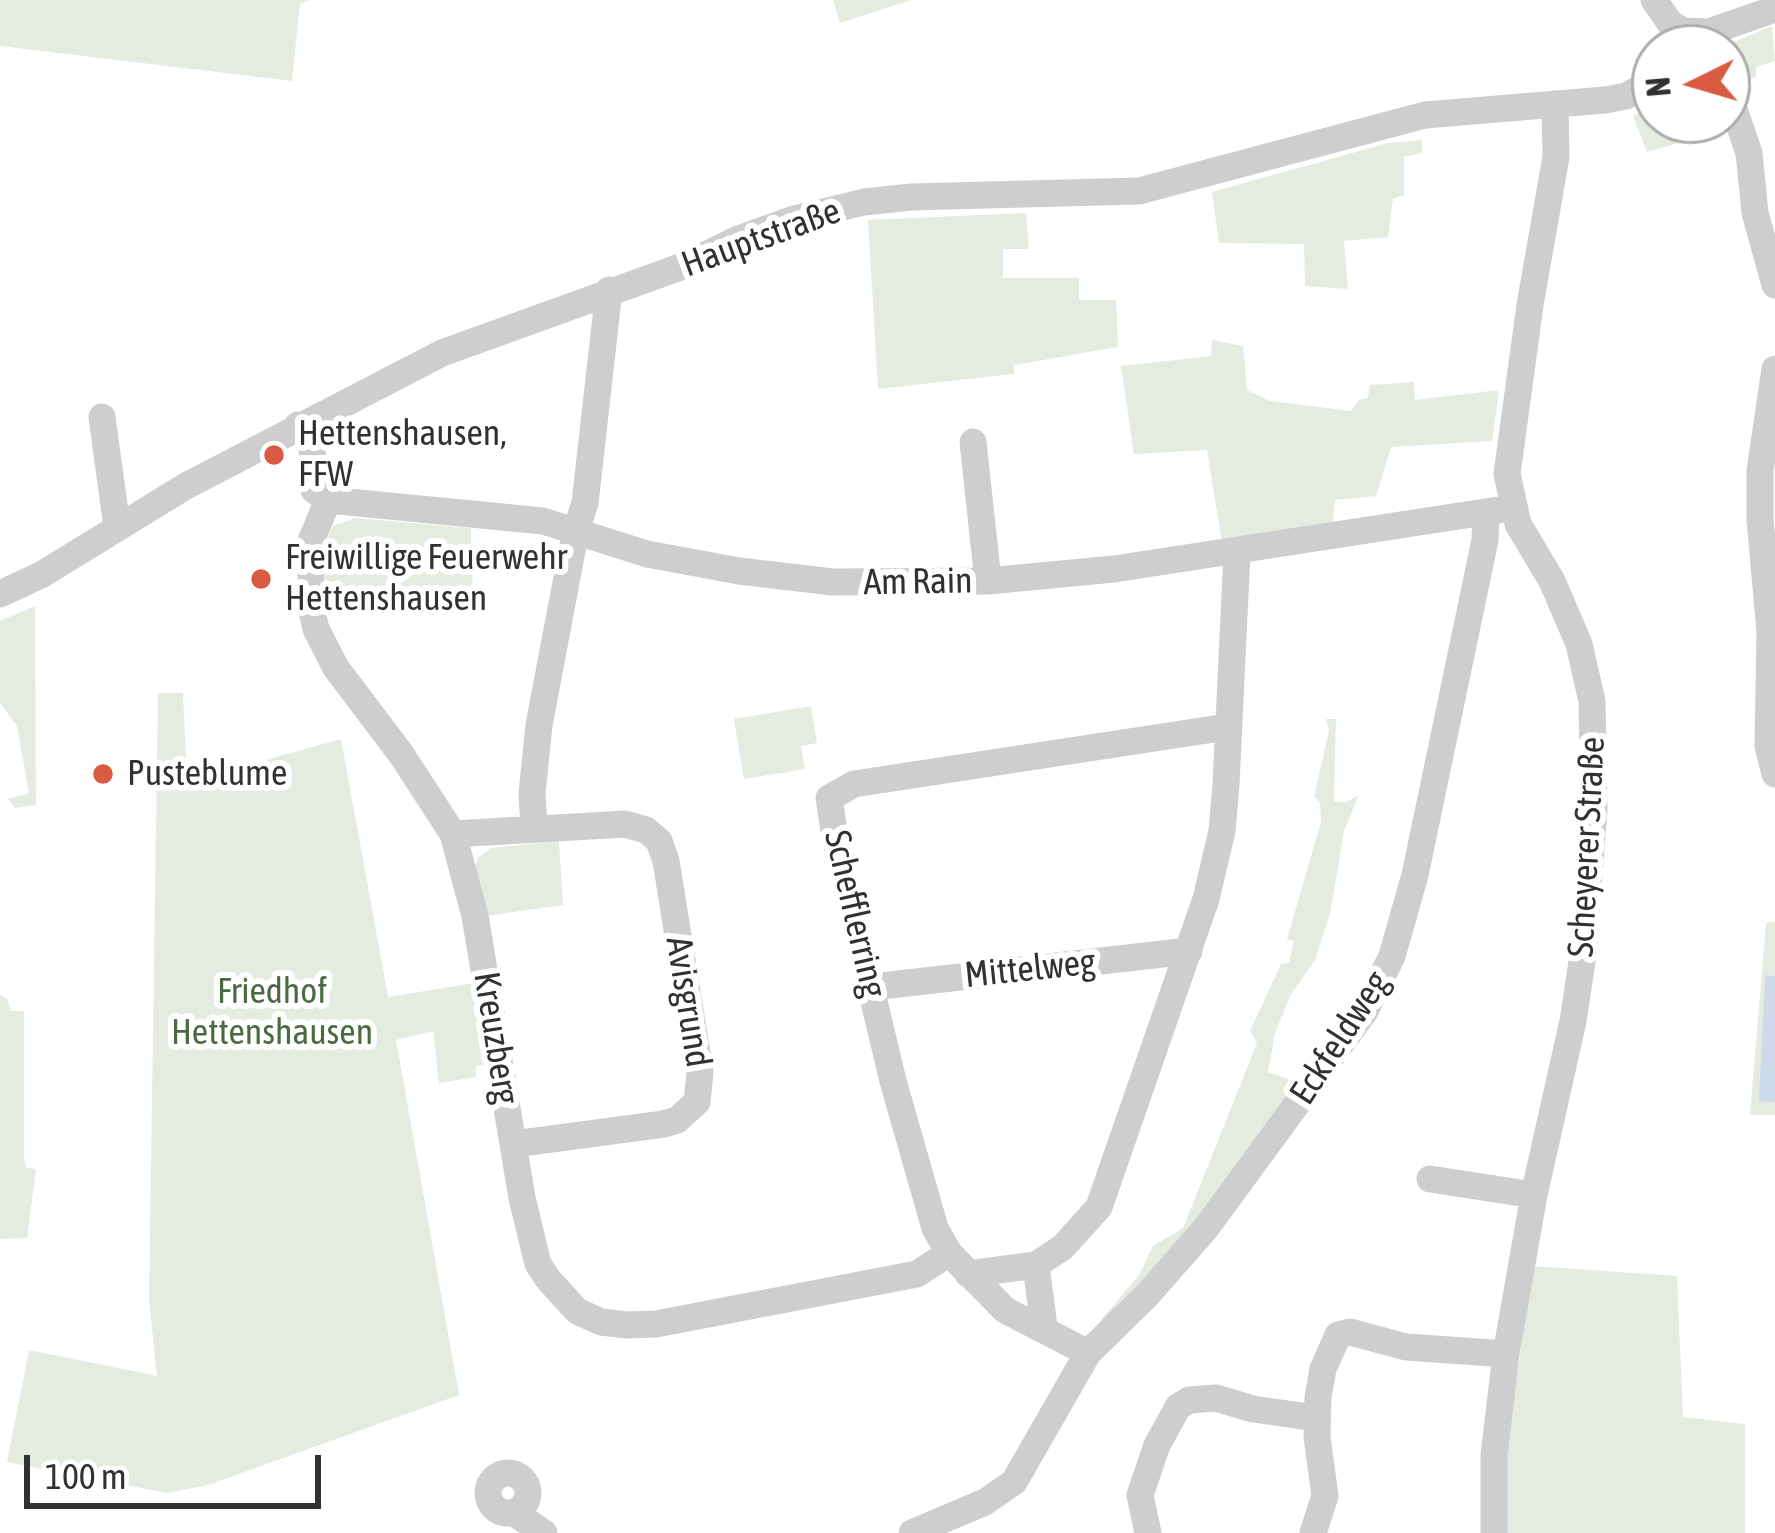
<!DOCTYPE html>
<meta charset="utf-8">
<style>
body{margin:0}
#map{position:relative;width:1775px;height:1533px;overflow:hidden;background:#fff;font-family:"Asap Condensed",sans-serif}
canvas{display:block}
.north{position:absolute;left:1631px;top:24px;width:120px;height:120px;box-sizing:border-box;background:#fff;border:3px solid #adadad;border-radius:50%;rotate:265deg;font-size:33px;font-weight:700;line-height:48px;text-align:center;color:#313131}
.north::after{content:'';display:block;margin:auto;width:42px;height:54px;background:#d85b42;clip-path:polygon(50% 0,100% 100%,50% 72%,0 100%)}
.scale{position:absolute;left:24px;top:1455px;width:297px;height:54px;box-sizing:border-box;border:6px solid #313131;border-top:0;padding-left:15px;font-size:36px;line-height:42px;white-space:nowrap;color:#313131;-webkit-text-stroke:9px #fff;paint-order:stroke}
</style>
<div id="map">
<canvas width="1775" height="1533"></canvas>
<div class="north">N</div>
<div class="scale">100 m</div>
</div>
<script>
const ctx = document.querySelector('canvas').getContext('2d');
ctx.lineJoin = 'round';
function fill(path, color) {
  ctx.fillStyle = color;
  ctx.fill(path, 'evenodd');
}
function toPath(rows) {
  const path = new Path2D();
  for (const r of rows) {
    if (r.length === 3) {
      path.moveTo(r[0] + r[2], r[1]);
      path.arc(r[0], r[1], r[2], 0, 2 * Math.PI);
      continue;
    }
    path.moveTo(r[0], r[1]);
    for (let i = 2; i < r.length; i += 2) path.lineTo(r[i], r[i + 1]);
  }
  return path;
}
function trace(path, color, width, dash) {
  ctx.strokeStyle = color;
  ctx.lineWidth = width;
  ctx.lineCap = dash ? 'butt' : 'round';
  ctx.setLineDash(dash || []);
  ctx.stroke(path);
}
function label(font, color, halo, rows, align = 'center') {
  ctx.font = font + ' "Asap Condensed",sans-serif';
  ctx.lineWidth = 12;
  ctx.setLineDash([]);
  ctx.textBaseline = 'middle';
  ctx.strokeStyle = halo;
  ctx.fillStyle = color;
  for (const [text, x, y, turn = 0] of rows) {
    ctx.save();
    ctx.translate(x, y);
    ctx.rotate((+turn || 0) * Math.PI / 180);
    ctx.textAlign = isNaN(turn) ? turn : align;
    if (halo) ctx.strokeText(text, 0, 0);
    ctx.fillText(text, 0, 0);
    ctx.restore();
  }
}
const green = toPath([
 [0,0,311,0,300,3,292,81,0,46],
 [833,0,911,0,840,23],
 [1772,26,1775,61,1756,67,1756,77,1733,83,1727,48,1722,47],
 [1655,104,1655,120,1709,120,1704,130,1685,141,1647,152,1633,116],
 [1422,140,1422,153,1404,157,1404,195,1393,199,1388,237,1344,241,1348,289,1305,286,1304,244,1219,243,1212,192,1388,143],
 [1026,213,1029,249,1003,249,1003,278,1079,278,1079,300,1116,300,1118,347,1014,365,1014,374,878,389,868,220],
 [1212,340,1243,346,1247,390,1270,401,1351,411,1359,400,1368,398,1370,385,1414,382,1415,400,1499,390,1492,441,1391,447,1376,496,1335,500,1333,523,1222,541,1207,450,1134,454,1121,366,1211,356],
 [355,518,471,528,473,595,325,587,327,540,333,526],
 [35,606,36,805,15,808,8,799,29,793,17,726,0,703,0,621],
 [158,693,183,693,187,782,341,739,388,997,474,983,487,1064,476,1066,476,1077,439,1083,433,1031,396,1040,459,1395,208,1485,167,1493,7,1462,29,1350,157,1376,149,1300],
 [811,706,817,743,801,746,805,769,744,779,734,719],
 [1326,719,1336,719,1334,802,1346,802,1359,795,1344,831,1330,914,1315,960,1290,996,1275,1033,1268,1072,1299,1083,1193,1234,1119,1316,1100,1321,1139,1275,1153,1246,1183,1228,1257,1043,1250,1031,1281,964,1289,962,1294,941,1287,939,1321,822,1320,803,1314,796,1329,731],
 [559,841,563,905,485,916,475,870,477,858,492,848],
 [1775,922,1775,1115,1750,1115,1766,923],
 [0,995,7,999,11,1011,24,1011,24,1158,26,1168,36,1169,27,1238,0,1239],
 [1533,1266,1677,1276,1683,1417,1745,1424,1745,1533,1507,1533,1504,1465]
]);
const water = toPath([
 [1765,975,1775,976,1775,1102,1759,1101]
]);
const minor = toPath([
 [1654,0,1670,23,1683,31,1693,45],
 [1683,31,1709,32,1775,9],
 [1727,89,1749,153,1755,213,1775,285],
 [1775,369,1760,471,1760,519,1770,632,1768,746,1775,774],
 [102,417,117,527],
 [298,425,312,445,314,490,328,500,311,541,311,607,316,629,336,668,401,754,453,834,475,916,522,1198,538,1264,548,1279,577,1311,601,1322,627,1325,656,1324,917,1274,949,1253],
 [973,442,988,581],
 [328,500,543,521,647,554,739,571,833,582,988,581,1114,569,1498,510],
 [0,594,41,575,186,486,442,353,683,266,736,240,794,219,864,202,911,197,1139,191,1425,115,1605,100,1626,96,1655,80],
 [534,828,532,793,539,725,576,530,585,503,609,290],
 [453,834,625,824,646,830,659,841,666,861,700,1072,697,1102,677,1120,664,1124,514,1144],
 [872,987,1189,951],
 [1430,1179,1534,1195],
 [1036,1265,1063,1247,1099,1207,1206,899,1222,831,1226,784,1237,553],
 [968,1274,1036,1265,1044,1327],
 [1088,1353,1005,1310,949,1253,935,1228,893,1081,835,838,829,798,854,784,1227,727],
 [508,1493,20],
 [514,1513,544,1533],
 [912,1533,985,1502,1014,1482,1088,1353,1148,1294,1206,1228,1365,1011,1392,956,1415,875,1485,540,1486,515],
 [1148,1533,1140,1495,1157,1445,1178,1407,1189,1400,1216,1398,1253,1409,1316,1418],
 [1313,1533,1325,1496,1317,1437,1318,1397,1323,1369,1338,1335,1350,1332,1406,1347,1506,1354],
 [1494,1533,1494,1455,1506,1354,1534,1195,1573,1021,1583,955,1594,809,1592,701,1579,644,1552,581,1518,524,1507,474,1530,305,1556,157,1555,104]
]);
const markers = [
 [274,455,12,"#d85b42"],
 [261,579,12,"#d85b42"],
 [103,774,12,"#d85b42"]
];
const streetNames = [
 ["Hauptstraße",761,238,-20],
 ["Am Rain",918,582,-1],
 ["Scheyerer Straße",1587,847,-87],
 ["Schefflerring",855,914,77],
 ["Mittelweg",1030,969,-6],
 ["Avisgrund",688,1002,81],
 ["Kreuzberg",496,1038,81],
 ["Eckfeldweg",1340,1038,-57]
];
const poiNames = [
 ["Hettenshausen,",298,434],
 ["FFW",298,475],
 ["Freiwillige Feuerwehr",285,558],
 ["Hettenshausen",285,599],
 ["Pusteblume",127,774]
];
const parkNames = [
 ["Friedhof",272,992],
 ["Hettenshausen",272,1033]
];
fill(green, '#e4ece0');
fill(water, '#ced9ea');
trace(minor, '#cecece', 27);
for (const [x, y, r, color] of markers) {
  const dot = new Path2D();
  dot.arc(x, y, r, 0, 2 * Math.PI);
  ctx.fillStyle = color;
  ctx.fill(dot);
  trace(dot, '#fff', 4.5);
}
label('36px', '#313131', '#fff', streetNames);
label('36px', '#313131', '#fff', poiNames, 'left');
label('36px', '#4a6a41', '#fff', parkNames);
</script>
